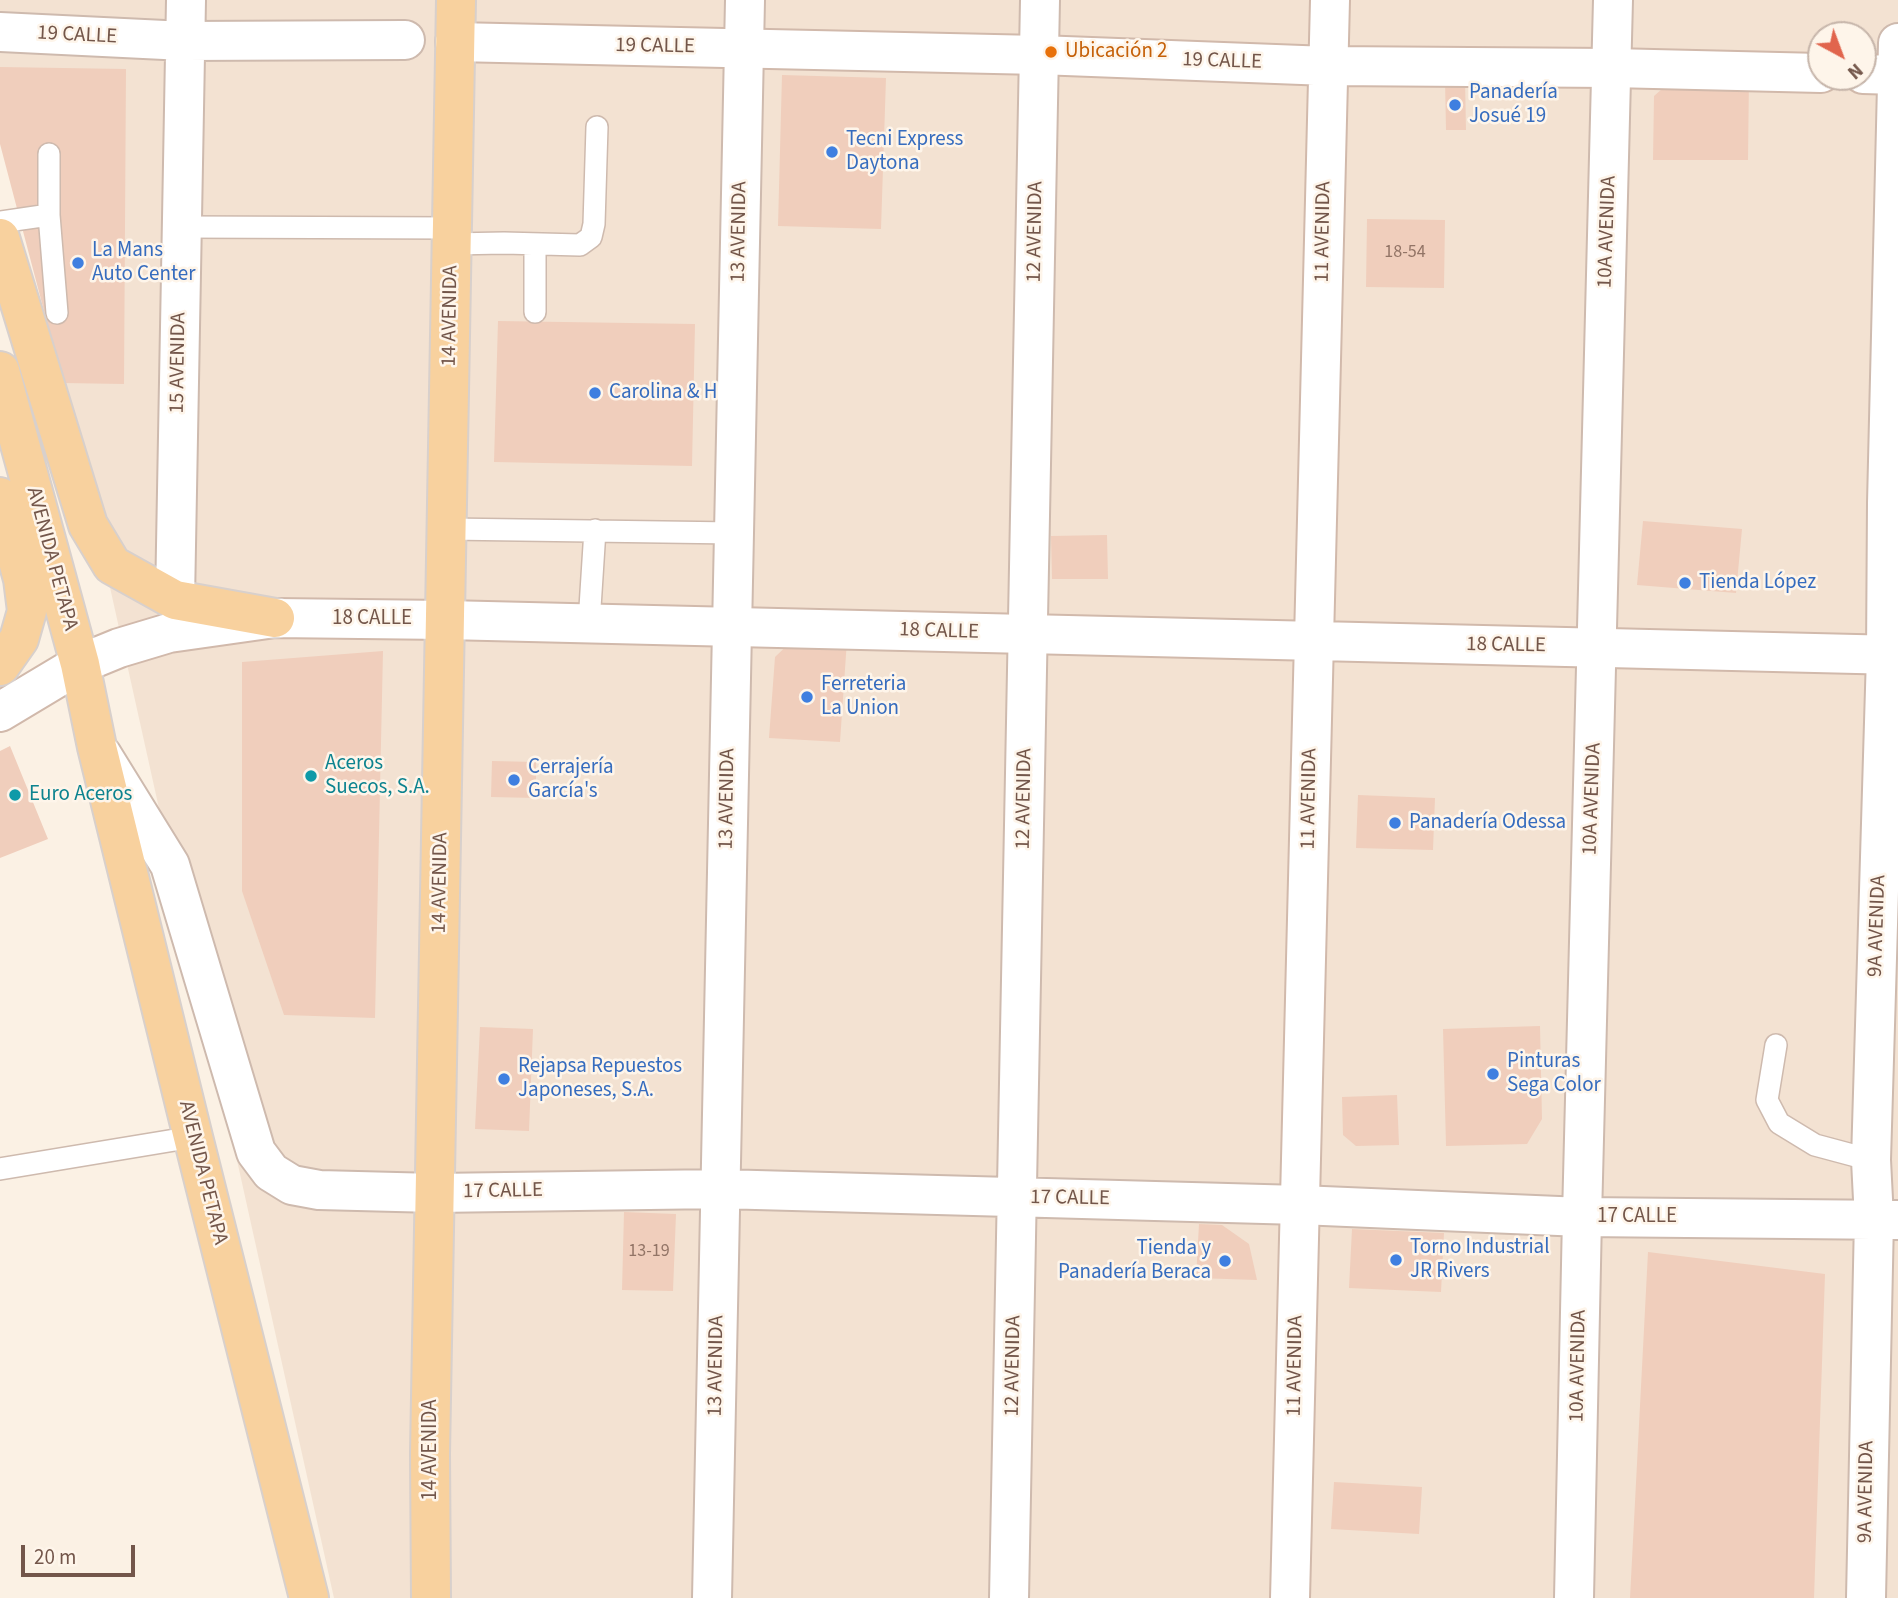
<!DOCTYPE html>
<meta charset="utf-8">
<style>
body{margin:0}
#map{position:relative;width:1898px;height:1598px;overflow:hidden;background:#fbf1e4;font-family:"Source Sans 3",sans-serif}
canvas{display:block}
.north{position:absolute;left:1807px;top:21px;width:70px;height:70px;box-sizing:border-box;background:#fef5ea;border:2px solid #c6b5aa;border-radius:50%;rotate:139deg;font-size:19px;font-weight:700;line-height:28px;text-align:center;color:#73564a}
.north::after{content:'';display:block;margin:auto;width:24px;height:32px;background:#e1654d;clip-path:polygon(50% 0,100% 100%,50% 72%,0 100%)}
.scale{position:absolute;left:21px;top:1545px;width:114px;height:32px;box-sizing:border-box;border:4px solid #73564a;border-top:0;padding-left:9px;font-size:21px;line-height:24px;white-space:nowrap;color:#73564a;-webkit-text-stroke:5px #fef5ea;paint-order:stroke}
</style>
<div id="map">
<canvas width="1898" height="1598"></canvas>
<div class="north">N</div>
<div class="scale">20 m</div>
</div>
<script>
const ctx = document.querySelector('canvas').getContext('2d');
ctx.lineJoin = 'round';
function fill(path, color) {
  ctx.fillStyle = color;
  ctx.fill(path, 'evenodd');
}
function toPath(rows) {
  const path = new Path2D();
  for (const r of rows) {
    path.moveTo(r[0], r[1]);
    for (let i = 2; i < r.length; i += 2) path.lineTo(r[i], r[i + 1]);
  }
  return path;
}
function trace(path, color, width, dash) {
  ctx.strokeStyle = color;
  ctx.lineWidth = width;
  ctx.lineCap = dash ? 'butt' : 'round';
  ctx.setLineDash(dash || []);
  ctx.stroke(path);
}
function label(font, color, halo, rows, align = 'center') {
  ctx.font = font + ' "Source Sans 3",sans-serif';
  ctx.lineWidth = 5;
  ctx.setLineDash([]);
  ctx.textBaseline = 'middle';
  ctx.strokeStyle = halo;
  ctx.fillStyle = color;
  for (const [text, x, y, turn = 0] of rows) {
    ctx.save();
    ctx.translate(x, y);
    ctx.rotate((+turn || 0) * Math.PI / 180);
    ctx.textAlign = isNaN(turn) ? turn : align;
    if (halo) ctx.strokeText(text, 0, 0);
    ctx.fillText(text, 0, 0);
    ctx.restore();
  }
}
const residential = toPath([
 [0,0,1898,0,1898,1598,334,1598,0,91],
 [1821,35,1863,35,1863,77,1821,77]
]);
const building = toPath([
 [0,67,126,69,124,384,63,383,0,144],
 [782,75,886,78,881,229,778,226],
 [1677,76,1749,76,1748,160,1653,160,1654,96],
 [1465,79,1466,130,1446,130,1445,80],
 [1367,219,1445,220,1444,288,1366,287],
 [498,321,695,324,692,466,494,462],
 [1643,521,1742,529,1736,593,1637,585],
 [1107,535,1108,579,1052,579,1051,536],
 [796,637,847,640,840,742,769,738,775,657],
 [383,651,375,1018,284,1015,242,891,242,662],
 [10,746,48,839,0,858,0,751],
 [492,761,536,762,536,798,491,797],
 [1358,795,1435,798,1433,850,1356,848],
 [1540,1026,1542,1119,1527,1144,1446,1146,1443,1029],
 [480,1027,533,1029,529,1131,475,1129],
 [1397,1095,1399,1145,1356,1146,1343,1135,1342,1097],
 [624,1212,676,1214,673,1291,622,1290],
 [1199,1224,1222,1225,1249,1244,1257,1280,1196,1278],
 [1352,1229,1444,1233,1441,1292,1349,1288],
 [1648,1252,1825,1274,1814,1598,1630,1598],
 [1334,1482,1422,1487,1419,1534,1331,1529]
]);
const lane = toPath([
 [49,215,57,313],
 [0,222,49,215,49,154],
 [182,227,452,228],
 [452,244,504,243,580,245,591,237,594,224,597,127],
 [535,244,535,312],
 [448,529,734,533],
 [589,623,595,530],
 [1776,1045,1767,1100,1779,1123,1815,1145,1871,1160],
 [0,1169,193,1137]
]);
const street = toPath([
 [0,32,185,41,405,40],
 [175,600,186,0],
 [102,755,170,865,256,1152,271,1172,292,1185,319,1190,435,1193,720,1189,1300,1205,1582,1217,1898,1220],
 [712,1598,745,0],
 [1009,1598,1040,0],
 [1574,1598,1582,1217,1613,0],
 [1866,1598,1874,1219,1871,1160,1886,655,1887,503,1898,43]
]);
const secondary = toPath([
 [455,42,1039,55,1328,66,1612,68,1821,73],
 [1863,74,1898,75],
 [0,712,80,664,119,648,169,633,275,618,446,620,1898,655],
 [1290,1598,1330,0]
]);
const primary = toPath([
 [0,238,88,525,112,565,175,600,275,618],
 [0,371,80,664,97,747,193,1137,309,1598],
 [0,497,23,579,27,611,19,639,0,666],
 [431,1598,430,1453,456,0]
]);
const markers = [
 [1051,52,7,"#e8710a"],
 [1455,105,7,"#3f7fe0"],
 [832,152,7,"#3f7fe0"],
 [78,263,7,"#3f7fe0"],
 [595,393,7,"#3f7fe0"],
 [1685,583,7,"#3f7fe0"],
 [807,697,7,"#3f7fe0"],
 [311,776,7,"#0f9aa8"],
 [514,780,7,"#3f7fe0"],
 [15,795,7,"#0f9aa8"],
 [1395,823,7,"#3f7fe0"],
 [1493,1074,7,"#3f7fe0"],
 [504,1079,7,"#3f7fe0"],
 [1396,1260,7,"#3f7fe0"],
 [1225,1261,7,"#3f7fe0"]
];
const numberNames = [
 ["18-54",1405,253],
 ["13-19",649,1252]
];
const streetNames = [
 ["19 CALLE",77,36,3],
 ["19 CALLE",655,47,1],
 ["19 CALLE",1222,62,2],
 ["13 AVENIDA",740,232,-89],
 ["12 AVENIDA",1036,232,-89],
 ["11 AVENIDA",1324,232,-89],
 ["10A AVENIDA",1608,232,-88],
 ["14 AVENIDA",451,316,-89],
 ["15 AVENIDA",179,363,-89],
 ["AVENIDA PETAPA",51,559,75],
 ["18 CALLE",372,619],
 ["18 CALLE",939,632,2],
 ["18 CALLE",1506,646,1],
 ["13 AVENIDA",728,799,-89],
 ["12 AVENIDA",1025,799,-89],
 ["11 AVENIDA",1310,799,-89],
 ["10A AVENIDA",1593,799,-88],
 ["14 AVENIDA",441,883,-89],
 ["9A AVENIDA",1878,926,-88],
 ["AVENIDA PETAPA",202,1173,76],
 ["17 CALLE",503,1192,-1],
 ["17 CALLE",1070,1199,1],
 ["17 CALLE",1637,1217],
 ["13 AVENIDA",717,1366,-89],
 ["12 AVENIDA",1014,1366,-89],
 ["11 AVENIDA",1296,1366,-89],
 ["10A AVENIDA",1579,1366,-89],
 ["14 AVENIDA",431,1450,-90],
 ["9A AVENIDA",1867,1492,-89]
];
const foodNames = [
 ["Ubicación 2",1065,52]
];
const shopNames = [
 ["Panadería",1469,93],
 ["Josué 19",1469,117],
 ["Tecni Express",846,140],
 ["Daytona",846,164],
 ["La Mans",92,251],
 ["Auto Center",92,275],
 ["Carolina & H",609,393],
 ["Tienda López",1699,583],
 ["Ferreteria",821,685],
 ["La Union",821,709],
 ["Cerrajería",528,768],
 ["García's",528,792],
 ["Panadería Odessa",1409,823],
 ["Pinturas",1507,1062],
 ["Sega Color",1507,1086],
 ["Rejapsa Repuestos",518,1067],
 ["Japoneses, S.A.",518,1091],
 ["Torno Industrial",1410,1248],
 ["JR Rivers",1410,1272],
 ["Tienda y",1211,1249,"right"],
 ["Panadería Beraca",1211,1273,"right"]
];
const cultureNames = [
 ["Aceros",325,764],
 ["Suecos, S.A.",325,788],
 ["Euro Aceros",29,795]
];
fill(residential, '#f3e2d2');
fill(building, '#f0cebc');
trace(lane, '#cebaae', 24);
trace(street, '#cebaae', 42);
trace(secondary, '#d1b9ab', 42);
trace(primary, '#d8d0cc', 42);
trace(lane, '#fff', 21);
trace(street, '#fff', 38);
trace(secondary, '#fff', 38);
trace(primary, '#f8d19e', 38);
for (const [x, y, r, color] of markers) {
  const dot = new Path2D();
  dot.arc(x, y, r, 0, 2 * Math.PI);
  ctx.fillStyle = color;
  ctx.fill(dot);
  trace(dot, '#fef5ea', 2.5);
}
label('18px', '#927466', null, numberNames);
label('21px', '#73564a', '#fef5ea', streetNames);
label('21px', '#c56008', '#fef5ea', foodNames, 'left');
label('21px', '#366cbe', '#fef5ea', shopNames, 'left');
label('21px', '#0d838f', '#fef5ea', cultureNames, 'left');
</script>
